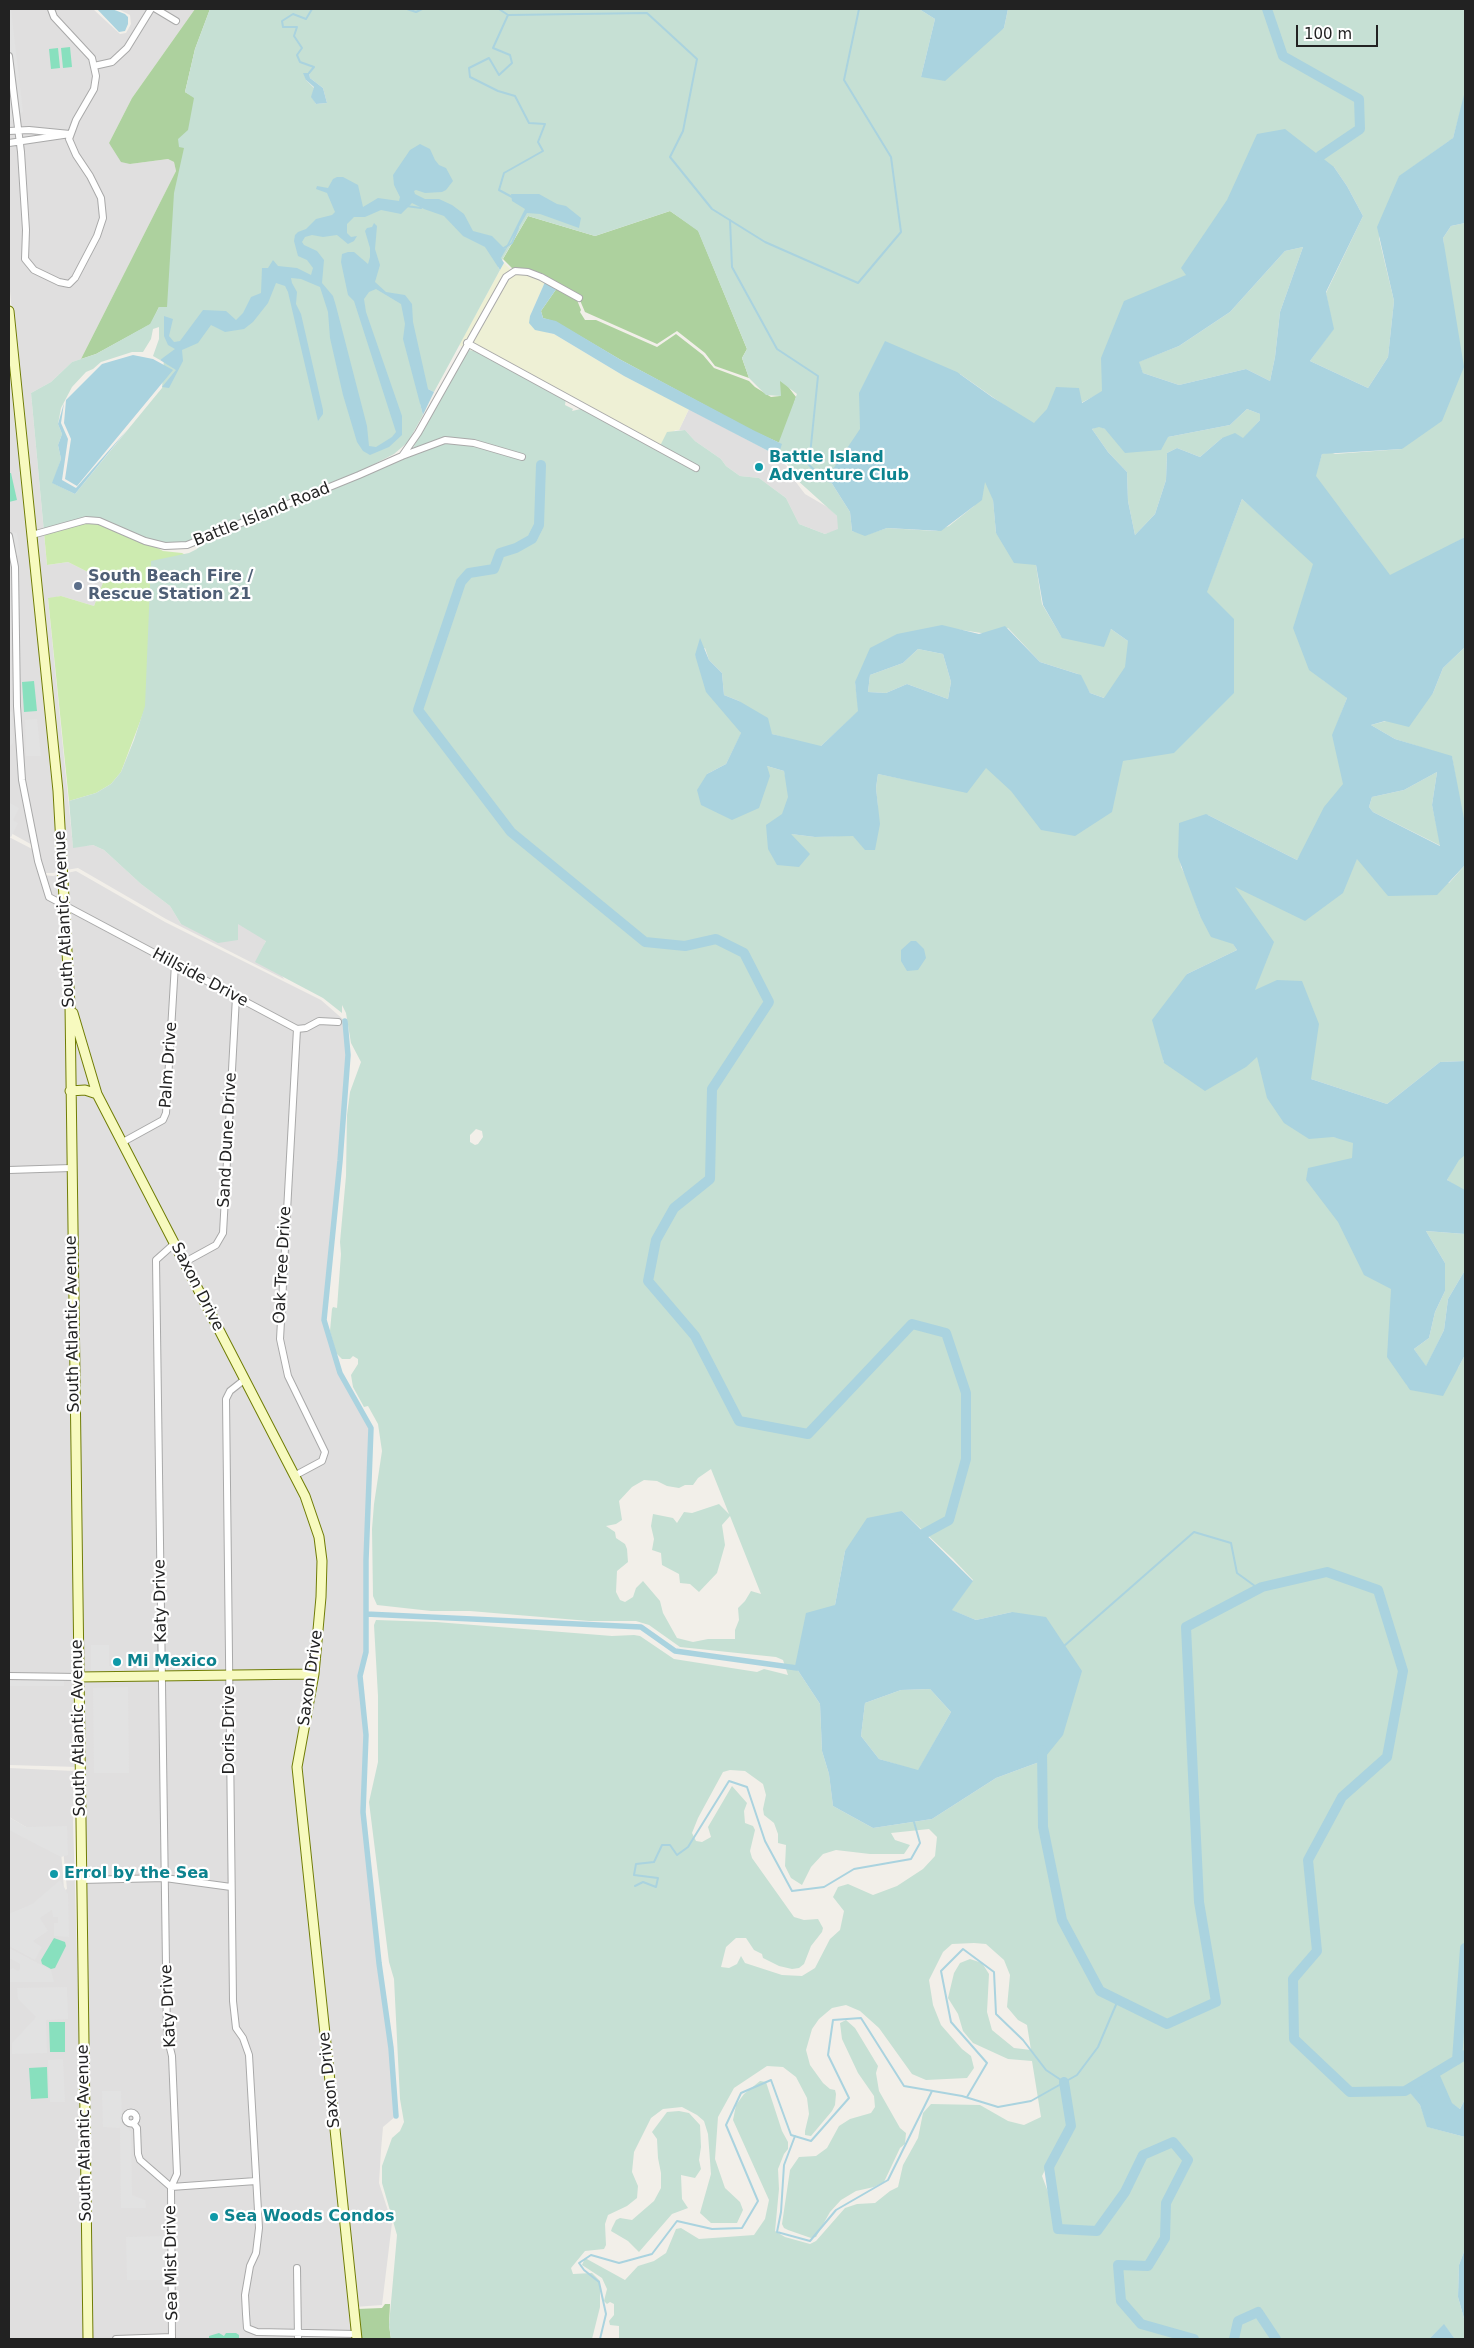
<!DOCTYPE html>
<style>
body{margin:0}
#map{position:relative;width:1474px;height:2348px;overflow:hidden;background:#f2efe9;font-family:"DejaVu Sans",sans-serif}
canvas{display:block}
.frame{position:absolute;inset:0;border:10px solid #222;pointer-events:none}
.scale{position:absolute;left:1296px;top:25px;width:82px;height:22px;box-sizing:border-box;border:2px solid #222;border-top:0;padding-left:6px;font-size:15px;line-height:18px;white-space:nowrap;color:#222;-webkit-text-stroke:4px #fff;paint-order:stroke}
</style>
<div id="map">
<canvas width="1474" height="2348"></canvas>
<div class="frame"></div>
<div class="scale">100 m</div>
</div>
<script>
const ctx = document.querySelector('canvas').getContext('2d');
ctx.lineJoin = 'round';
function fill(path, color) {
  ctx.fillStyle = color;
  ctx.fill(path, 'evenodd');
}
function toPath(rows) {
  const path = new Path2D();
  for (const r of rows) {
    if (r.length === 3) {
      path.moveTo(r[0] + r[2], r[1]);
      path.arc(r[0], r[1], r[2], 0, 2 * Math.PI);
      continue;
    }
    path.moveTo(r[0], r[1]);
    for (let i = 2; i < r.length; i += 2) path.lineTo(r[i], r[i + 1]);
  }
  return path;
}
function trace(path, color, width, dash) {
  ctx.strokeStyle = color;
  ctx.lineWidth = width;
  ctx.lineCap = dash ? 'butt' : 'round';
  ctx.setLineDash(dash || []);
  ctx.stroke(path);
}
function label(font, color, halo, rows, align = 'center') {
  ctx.font = font + ' "DejaVu Sans",sans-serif';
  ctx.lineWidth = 4.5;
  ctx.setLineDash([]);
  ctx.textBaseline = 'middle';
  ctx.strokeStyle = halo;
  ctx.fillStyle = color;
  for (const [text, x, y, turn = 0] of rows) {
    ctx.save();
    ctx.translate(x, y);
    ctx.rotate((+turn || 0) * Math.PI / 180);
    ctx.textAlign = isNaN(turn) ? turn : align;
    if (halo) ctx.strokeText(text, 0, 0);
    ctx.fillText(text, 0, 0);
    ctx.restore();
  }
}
const residential = toPath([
 [9,9,93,9,120,34,126,33,131,24,130,15,118,9,195,9,132,98,109,143,130,164,168,159,174,162,176,171,81,359,72,362,51,382,31,393,47,565,68,562,104,580,94,606,61,596,48,599,73,847,93,845,104,850,141,884,170,906,181,924,237,922,269,934,264,945,284,979,166,919,78,868,66,870,9,281],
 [9,337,55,792,60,871,53,873,44,873,36,847,9,832],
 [689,409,778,456,794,475,795,481,805,494,829,508,842,521,838,530,825,534,799,524,786,498,759,478,740,476,726,466,721,459,695,441,685,430,679,430],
 [9,837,36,851,43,875,53,876,76,871,165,922,321,1000,345,1021,348,1055,340,1161,324,1320,340,1373,371,1428,366,1560,366,1652,360,1676,366,1735,363,1812,379,1963,391,2048,396,2116,383,2127,381,2150,379,2183,392,2223,382,2305,354,2307,357,2339,88,2339,79,1767,9,1765],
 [9,1768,74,1771,73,1822,80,2057,85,2339,9,2339,9,1924,67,1889,63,1849,9,1817],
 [9,1820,61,1851,64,1889,9,1922]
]);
const farmland = toPath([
 [504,263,514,273,527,275,545,282,530,316,548,333,554,334,624,376,689,409,679,430,675,430,659,449,474,351,469,350,459,345]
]);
const grass = toPath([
 [85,519,124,530,163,551,182,553,191,558,175,629,121,772,111,784,96,793,69,801,48,598,61,596,94,606,104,580,68,562,47,565,44,532]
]);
const forest = toPath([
 [195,9,210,9,195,49,185,92,194,97,200,111,190,149,170,312,159,307,151,324,96,354,81,359,176,171,174,162,168,159,130,164,121,162,109,143,132,98],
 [670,211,698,230,747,349,742,358,749,378,715,366,705,353,677,331,657,344,585,312,579,298,541,277,515,271,503,259,528,216,595,236],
 [557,288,577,300,581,310,580,312,585,320,596,320,657,347,676,334,703,355,714,368,749,381,755,387,771,397,780,396,777,381,783,380,796,397,782,444,753,431,621,360,556,322,543,318,541,311],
 [385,2304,390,2304,389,2325,391,2339,360,2339,357,2309,382,2308]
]);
const wetland = toPath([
 [210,9,919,9,935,19,921,77,1004,28,1008,9,1465,9,1465,95,1453,138,1451,141,1449,141,1399,177,1379,238,1394,301,1388,357,1368,388,1310,361,1333,329,1326,293,1363,216,1347,186,1334,167,1245,198,1207,244,1110,388,1081,403,1052,403,1035,427,960,374,877,418,831,482,850,512,852,531,866,535,887,528,936,531,949,526,974,506,982,484,987,479,993,499,996,533,1036,565,1042,604,1061,636,1098,645,1111,629,1128,641,1129,662,1107,699,1090,693,1078,674,1040,662,1008,628,994,635,942,627,855,682,859,711,821,746,818,747,772,734,739,701,724,695,722,673,709,660,705,648,695,655,740,728,741,734,726,764,707,774,767,766,784,771,788,787,789,801,784,833,815,837,838,836,846,835,878,808,876,788,878,774,959,790,986,766,1129,760,1206,586,1209,585,1242,499,1314,562,1323,680,1336,689,1341,688,1347,698,1334,732,1347,781,1297,860,1208,815,1179,852,1181,867,1188,880,1200,916,1232,942,1237,950,1187,974,1163,1061,1187,1077,1257,1056,1333,1137,1349,1139,1356,1144,1390,1274,1407,1386,1458,1368,1465,1355,1465,2099,1460,2109,1451,2103,1408,2089,1420,2105,1428,2127,1465,2137,1465,2249,1459,2265,1458,2297,1465,2322,1465,2338,1463,2339,1455,2339,1444,2325,1429,2339,619,2339,619,2326,610,2325,609,2321,614,2315,614,2304,610,2302,607,2304,604,2301,607,2289,602,2278,582,2265,585,2258,625,2280,638,2266,654,2261,666,2253,676,2229,681,2228,699,2239,754,2235,765,2219,769,2200,733,2120,736,2105,744,2094,760,2081,766,2082,782,2131,788,2142,788,2149,784,2154,778,2169,779,2189,775,2231,785,2237,810,2244,816,2241,845,2208,857,2204,875,2203,890,2191,898,2187,903,2165,918,2138,923,2113,931,2104,980,2105,1008,2121,1024,2125,1041,2117,1032,2061,1008,2059,973,2043,963,2031,958,2014,948,1998,954,1973,960,1963,970,1959,982,1963,989,1974,987,2012,992,2030,1014,2048,1031,2050,1027,2025,1018,2020,1007,2007,1010,1975,1004,1960,986,1944,974,1943,952,1944,943,1952,929,1980,933,2005,941,2025,962,2049,971,2056,974,2068,967,2078,926,2080,912,2074,879,2028,860,2011,846,2005,832,2008,819,2019,812,2029,806,2050,810,2065,823,2083,830,2089,835,2090,836,2094,835,2105,832,2111,811,2136,805,2135,805,2131,809,2114,807,2098,796,2077,783,2067,767,2066,734,2088,718,2117,715,2159,725,2188,740,2202,743,2210,737,2223,711,2223,700,2213,711,2174,708,2134,704,2121,697,2115,682,2107,663,2109,651,2118,634,2152,632,2172,638,2186,637,2198,627,2206,608,2215,605,2224,606,2245,604,2249,585,2251,571,2268,573,2274,592,2273,600,2281,600,2307,592,2339,391,2339,389,2325,397,2235,382,2183,382,2166,392,2138,400,2131,404,2122,400,2099,394,1979,389,1962,369,1802,378,1762,378,1696,374,1625,376,1620,436,1622,612,1636,634,1635,640,1636,674,1659,757,1672,764,1669,788,1675,783,1660,776,1657,680,1647,649,1625,636,1621,589,1621,470,1611,431,1611,377,1605,373,1596,372,1529,374,1504,382,1451,378,1424,368,1406,364,1407,353,1387,351,1375,358,1364,358,1359,353,1356,350,1359,342,1359,336,1353,330,1331,332,1309,333,1307,337,1308,341,1254,340,1242,346,1176,347,1115,350,1092,361,1062,351,1043,346,1013,342,1005,342,1013,323,998,255,962,266,941,238,924,238,940,218,943,181,924,170,906,141,884,104,850,93,845,73,848,69,801,96,793,111,784,121,772,134,740,145,706,151,561,189,553,197,549,202,543,366,475,410,453,461,362,469,350,474,351,566,398,565,405,573,409,572,411,585,408,659,448,667,432,685,430,695,441,721,459,726,466,740,476,759,478,786,498,799,524,825,534,838,529,837,516,796,479,777,447,797,394,780,381,781,396,766,395,749,378,742,358,747,349,698,231,670,211,595,236,528,216,498,267,500,270,434,392,428,389,420,403,423,415,408,442,394,454,355,474,295,497,188,543,166,544,85,519,44,532,31,393,51,382,72,362,96,354,150,324,159,307,167,307,174,193,184,148,179,147,178,139,188,130,194,98,185,92,195,49],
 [309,73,310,78,323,88,327,103,316,104,312,97,314,88,306,80],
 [159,327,159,339,153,356,160,360,164,358,162,388,75,494,53,483,61,459,58,445,62,434,58,424,61,408,72,387,86,372,93,369,101,362,132,352,143,352,151,339,153,329],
 [476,1129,482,1131,483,1137,478,1144,475,1145,470,1142,470,1135],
 [711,1469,729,1514,719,1504,692,1513,684,1512,677,1523,673,1518,653,1514,651,1526,654,1539,652,1550,661,1553,662,1565,679,1574,680,1583,690,1584,699,1592,717,1573,725,1545,722,1525,730,1516,761,1594,751,1591,745,1601,738,1608,739,1620,735,1630,735,1639,708,1639,693,1642,677,1638,663,1613,660,1601,643,1581,636,1588,633,1597,625,1602,620,1600,616,1592,617,1571,628,1562,627,1549,625,1544,616,1538,615,1532,606,1526,616,1524,622,1520,619,1501,632,1487,644,1480,657,1481,667,1486,679,1488,685,1485,693,1485,698,1478],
 [902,1511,953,1559,973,1580,951,1610,976,1620,1012,1612,1042,1761,996,1778,932,1819,873,1828,833,1806,829,1774,822,1751,820,1704,795,1666,835,1605,845,1551],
 [730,1770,745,1771,763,1784,766,1795,763,1809,764,1815,774,1823,778,1834,778,1843,786,1845,785,1866,791,1878,802,1885,811,1867,823,1854,836,1850,870,1854,904,1854,910,1845,895,1840,891,1833,929,1829,937,1837,935,1856,923,1869,897,1886,873,1895,848,1884,838,1887,833,1897,844,1911,840,1930,830,1939,815,1968,802,1976,782,1975,745,1963,741,1956,737,1964,729,1968,721,1967,726,1947,736,1938,746,1938,754,1950,762,1954,763,1958,779,1966,792,1969,799,1968,804,1964,811,1946,822,1932,823,1928,818,1919,804,1920,794,1917,752,1858,750,1851,755,1830,753,1826,745,1823,744,1811,747,1803,732,1786,708,1827,711,1837,702,1842,696,1841,692,1833,698,1818,723,1772],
 [1048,2164,1051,2187,1050,2197,1042,2176],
 [1465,223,1465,537,1389,581,1365,542,1342,511,1313,483,1322,454,1330,452,1335,454,1402,449,1444,246,1443,238,1451,226],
 [1303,247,1280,312,1275,357,1270,381,1246,369,1179,385,1143,373,1138,362,1179,346,1230,312,1285,251],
 [1247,409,1260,414,1260,420,1243,439,1222,438,1200,457,1177,448,1167,453,1166,480,1155,514,1135,535,1128,501,1127,472,1108,452,1092,429,1099,426,1105,429,1168,437,1230,425],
 [1465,647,1465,832,1452,757,1395,739,1371,725,1386,721,1433,693,1443,668],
 [918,649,943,654,951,682,948,699,907,684,886,693,868,692,870,675,903,663],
 [1437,772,1432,805,1441,846,1373,812,1369,807,1372,797,1404,790],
 [1195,835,1344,888,1357,858,1449,883,1465,865,1465,1061,1440,1062,1387,1104,1311,1079,1254,991,1268,954],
 [1465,1145,1465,1192,1447,1180],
 [1426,1231,1465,1234,1465,1270,1448,1299,1444,1330,1426,1367,1414,1349,1429,1338,1435,1312,1445,1291,1445,1263],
 [930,1689,951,1712,918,1771,879,1759,861,1736,865,1703,901,1690],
 [846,2020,855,2028,878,2066,876,2073,879,2091,900,2128,906,2133,905,2144,900,2148,884,2182,874,2187,856,2191,841,2200,830,2212,816,2237,811,2238,788,2230,784,2228,782,2224,790,2170,799,2157,816,2156,827,2148,839,2126,850,2119,871,2113,875,2107,874,2096,858,2073,842,2039,840,2023],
 [679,2111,689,2113,700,2125,701,2147,699,2160,701,2169,695,2178,681,2175,682,2199,688,2208,672,2214,639,2252,628,2241,611,2231,612,2228,616,2220,620,2218,632,2220,654,2201,661,2188,661,2173,658,2158,657,2139,652,2132,667,2112]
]);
const pitch = toPath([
 [70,47,72,67,63,68,61,48],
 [58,48,60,68,51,69,49,49],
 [9,473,11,473,17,500,9,502],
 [34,681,37,711,24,712,22,682],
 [54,1938,65,1942,66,1946,55,1968,51,1969,42,1964,41,1960],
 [49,2022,65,2022,65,2052,50,2052],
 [47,2067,48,2098,31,2099,29,2068],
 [219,2333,224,2336,226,2333,236,2333,239,2335,239,2339,209,2339,209,2336]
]);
const parking = toPath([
 [9,9,11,9,23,112,20,114,21,118,10,121],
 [12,532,17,533,20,555,16,556],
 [9,711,12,712,13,743,11,746,9,745],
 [37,719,41,756,26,756,25,720],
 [10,803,19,808,13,820,18,823,11,837,9,836],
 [91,1645,109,1645,109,1666,124,1666,124,1671,91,1671],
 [64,1680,64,1686,10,1686,10,1681],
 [128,1687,129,1773,94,1773,93,1688],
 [9,1817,26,1827,67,1826,68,1855,61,1857,9,1830],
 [60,1880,68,1894,69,1937,54,1936,54,1923,58,1923,58,1917,53,1917,52,1910,40,1918,48,1931,33,1941,42,1947,35,1960,9,1946,9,1914,32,1904],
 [9,1948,51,1970,54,1982,9,1982,9,1970,13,1968,18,1971,20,1969,20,1964,9,1958],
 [67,1987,68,2019,46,2020,47,2053,12,2054,12,2043,36,2017,18,1999,17,1988],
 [63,2059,65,2102,50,2102,48,2060],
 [102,2091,121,2091,122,2118,131,2132,132,2195,145,2200,146,2208,121,2208,120,2128,103,2127],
 [165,2236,165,2280,127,2280,126,2237]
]);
const water = toPath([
 [97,9,112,9,125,14,128,17,128,24,125,31,119,32],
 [919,9,1008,9,1004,28,945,81,921,77,935,19],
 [303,73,309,73,310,78,323,88,327,103,316,104,311,97,314,87,306,80],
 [1465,91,1465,223,1451,226,1443,238,1464,367,1442,421,1402,449,1322,454,1316,476,1390,575,1465,537,1465,647,1443,668,1433,693,1409,727,1385,721,1371,725,1395,739,1452,756,1465,824,1465,865,1437,895,1388,896,1357,859,1343,893,1305,921,1235,887,1274,942,1255,990,1277,980,1302,981,1319,1024,1311,1079,1387,1104,1440,1062,1465,1061,1465,1155,1459,1160,1447,1180,1465,1190,1465,1234,1426,1231,1445,1263,1445,1291,1435,1312,1429,1338,1414,1349,1426,1366,1444,1330,1448,1299,1465,1270,1465,1355,1443,1396,1410,1390,1387,1357,1391,1289,1364,1275,1338,1222,1306,1180,1308,1168,1352,1158,1353,1143,1333,1137,1309,1139,1284,1123,1267,1098,1257,1057,1246,1067,1205,1091,1164,1063,1152,1020,1187,974,1237,950,1233,944,1211,937,1200,916,1178,857,1179,823,1206,814,1297,860,1324,807,1343,784,1332,735,1347,698,1309,670,1293,628,1313,564,1242,499,1207,592,1234,619,1234,693,1174,753,1123,761,1112,812,1075,836,1041,830,1011,791,986,768,967,793,878,774,876,788,880,824,875,850,865,850,853,836,815,837,791,834,810,854,799,867,777,865,768,849,766,825,782,814,788,797,784,771,767,766,770,776,759,808,732,820,701,805,697,790,707,774,726,764,741,733,706,692,695,655,700,638,709,660,722,673,724,695,739,701,768,718,772,734,821,746,858,711,855,682,870,648,897,634,942,625,979,634,1005,626,1040,662,1081,675,1090,693,1104,698,1125,667,1128,641,1111,629,1104,647,1062,638,1043,605,1036,565,1014,563,996,533,993,500,985,482,982,500,941,531,887,528,865,536,852,531,850,512,831,482,831,472,860,429,859,393,885,341,957,372,992,397,1034,423,1047,409,1056,387,1079,388,1082,403,1102,391,1101,358,1124,301,1186,275,1181,268,1227,200,1257,134,1285,129,1334,167,1347,186,1363,216,1326,292,1334,329,1310,361,1368,388,1388,357,1394,301,1377,227,1399,176,1453,138],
 [1303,247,1280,312,1275,357,1270,381,1246,369,1179,385,1143,373,1139,362,1179,346,1230,312,1285,251],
 [1247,409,1260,414,1260,420,1243,438,1235,433,1222,438,1200,457,1177,448,1167,453,1166,480,1155,514,1135,535,1128,501,1127,472,1108,452,1092,429,1099,427,1105,429,1125,453,1161,450,1168,437,1230,425],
 [918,649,943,654,951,682,948,699,907,684,886,693,868,692,870,675,903,663],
 [1437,772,1432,805,1440,846,1373,812,1369,807,1372,797,1404,790],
 [420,144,430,149,435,160,439,165,446,168,453,181,446,190,442,192,425,193,416,190,414,191,415,194,425,199,439,199,452,205,464,214,473,231,492,236,505,249,525,209,512,201,511,194,539,194,557,204,566,206,581,218,579,228,540,214,527,213,501,258,504,263,500,270,485,247,463,236,444,216,424,209,412,203,401,214,381,210,365,217,354,217,347,224,347,233,351,237,357,236,354,241,348,244,337,235,323,237,312,235,305,237,302,242,304,245,317,251,324,260,322,283,333,296,336,306,367,426,369,446,376,447,392,437,396,432,354,301,348,295,341,262,342,254,348,252,354,252,368,264,370,257,370,248,365,231,367,228,372,227,374,223,377,226,375,249,380,265,375,282,386,292,405,295,412,304,413,322,428,389,434,392,423,415,403,339,405,324,401,304,376,289,369,292,364,299,366,312,402,416,402,435,389,447,370,455,363,451,357,442,343,395,330,338,328,312,320,287,301,279,291,278,292,283,297,292,296,304,301,314,323,410,323,414,318,421,288,292,285,286,276,283,268,303,253,322,244,329,225,332,211,325,198,343,182,350,183,361,169,388,162,387,176,370,160,360,175,349,168,345,164,336,164,316,173,319,169,336,174,342,180,341,203,310,226,311,236,320,243,313,251,297,261,293,262,268,268,268,273,260,278,266,297,268,311,275,313,268,307,260,298,256,294,241,295,235,298,232,306,229,316,219,332,215,335,212,327,193,316,189,317,186,328,188,333,179,337,177,343,177,358,185,363,207,378,198,399,201,400,197,394,185,393,175,410,150],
 [545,282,557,288,541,311,543,318,556,321,621,360,753,430,782,444,778,456,624,376,554,334,535,330,529,323,530,316],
 [133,355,153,359,173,370,77,486,65,479,71,439,64,423,66,400,102,364],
 [64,403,61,423,68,439,62,480,76,488,127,430,75,494,52,483,61,459,58,445,62,434,58,424],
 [911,941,916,941,924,949,926,958,918,970,907,971,901,961,901,950],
 [902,1511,973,1581,952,1610,976,1620,1012,1612,1046,1617,1082,1671,1063,1735,1042,1761,996,1778,932,1819,873,1828,833,1806,829,1774,822,1751,820,1704,795,1666,806,1613,835,1605,845,1551,867,1518],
 [930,1689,951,1712,918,1770,879,1759,861,1736,865,1703,901,1690],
 [1438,2071,1452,2103,1460,2109,1465,2099,1465,2137,1427,2127,1420,2105,1407,2089],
 [1465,2249,1465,2322,1458,2297,1459,2265],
 [1444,2324,1455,2339,1429,2339]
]);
const stream = toPath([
 [407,9,416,12,422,9],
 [499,9,508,15,647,13,697,59,683,131,670,157,712,209,765,242,858,283,901,232,891,157,844,80,859,9],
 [508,15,493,48,510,55,512,63,499,75,489,58,469,68,470,77,498,91,515,96,529,123,545,124,538,142,543,151,504,173,499,190,512,197],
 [309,73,314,67,300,62,297,55,302,48,294,36,297,27,283,27,282,21,293,14,306,19,312,9],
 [406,206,421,208],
 [730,220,732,267,777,349,818,376,809,465,823,478,831,482],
 [502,249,512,243,518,228],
 [1064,1646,1194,1532,1231,1543,1237,1573,1259,1589],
 [635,1886,643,1882,656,1887,658,1878,634,1875,636,1864,654,1862,662,1845,670,1845,677,1855,688,1847,729,1781,747,1787,765,1841,792,1891,824,1887,854,1869,911,1859,920,1843,914,1822],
 [967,2097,987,2063,951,2022,941,1971,963,1949,994,1972,996,2014,1023,2040,1046,2070,1064,2082],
 [795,2136,784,2165,781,2212,777,2232,810,2241,836,2210,888,2180,932,2091],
 [600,2339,606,2314,599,2282,584,2270,579,2263,591,2255,619,2263,652,2254,677,2221,712,2229,742,2228,758,2201,726,2125,741,2093,771,2080,791,2135,811,2141,849,2098,828,2055,833,2020,861,2018,904,2086,962,2096,998,2107,1031,2101,1077,2075,1098,2047,1118,2000]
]);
const canal = toPath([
 [345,1021,348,1055,340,1161,324,1320,340,1373,371,1428,366,1560,366,1652,360,1676,366,1735,363,1812,379,1963,391,2048,396,2116],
 [366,1614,641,1627,675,1651,797,1668]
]);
const river = toPath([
 [1267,9,1283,56,1359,99,1360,129,1320,156],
 [541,465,539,525,532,539,516,548,500,553,494,569,469,573,461,582,418,710,511,832,645,942,685,946,716,939,744,953,769,1002,712,1089,710,1179,674,1208,656,1240,648,1281,695,1336,739,1421,808,1434,912,1324,946,1333,966,1393,966,1459,949,1520,914,1539],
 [1042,1750,1043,1827,1062,1920,1100,1991,1167,2024,1216,2002,1199,1902,1186,1627,1262,1587,1327,1572,1378,1590,1403,1671,1387,1757,1342,1797,1308,1860,1317,1951,1293,1979,1294,2039,1350,2092,1405,2091,1465,2055],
 [1457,2060,1465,1948],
 [1064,2082,1071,2126,1049,2167,1058,2229,1097,2231,1125,2192,1143,2155,1173,2142,1188,2160,1166,2203,1165,2238,1148,2266,1118,2265,1121,2301,1141,2324,1194,2339],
 [1234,2339,1238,2321,1258,2312,1276,2339]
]);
const street = toPath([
 [156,9,176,21],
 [9,56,21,152,26,230,25,259,34,270,59,282,69,284,75,278,97,236,103,218,101,198,90,176,76,155,69,139,76,120,94,89,96,76,92,58,54,17,51,9],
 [94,66,112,62,127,48,151,9],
 [9,131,29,130,70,134,9,143],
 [467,343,696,468],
 [402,456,418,433,506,277,515,271,528,272,541,277,579,298],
 [32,535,86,520,99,521,145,541,165,546,187,545,359,475,402,456,445,440,474,443,522,457],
 [9,536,15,567,17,706,22,780,38,861,49,897,297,1029,306,1028,319,1021,338,1022],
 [123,1142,163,1120,166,1113,175,964],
 [9,1170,71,1168],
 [185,1262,216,1245,223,1233,236,997],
 [244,1380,230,1391,226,1399,233,2001,236,2028,243,2038,249,2055,259,2228,256,2253,250,2266,245,2295,246,2314,247,2328,257,2332,357,2334],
 [294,1476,322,1461,325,1452,288,1376,280,1339,297,1029],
 [9,1676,78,1677],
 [81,1880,165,1878,231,1887],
 [131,2118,5.5],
 [133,2123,137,2128,138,2154,140,2160,171,2187],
 [171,2187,256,2181],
 [297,2268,298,2339],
 [116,2339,172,2337],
 [172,2339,171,2187,177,2174,172,2056,167,2036,156,1260,175,1243]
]);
const secondary = toPath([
 [9,311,58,791,70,1005,88,2339],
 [73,1013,97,1094],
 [70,1091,85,1090,97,1094,305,1496,319,1537,322,1561,321,1597,314,1674,297,1767,357,2339],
 [78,1677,314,1674]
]);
const markers = [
 [759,467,5,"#0f9aa8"],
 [78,586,5,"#5c6f8a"],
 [117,1662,5,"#0f9aa8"],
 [54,1874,5,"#0f9aa8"],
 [214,2217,5,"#0f9aa8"]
];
const cultureNames = [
 ["Battle Island",769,458],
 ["Adventure Club",769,476],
 ["Mi Mexico",127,1662],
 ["Errol by the Sea",64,1874],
 ["Sea Woods Condos",224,2217]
];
const streetNames = [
 ["Battle Island Road",262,515,-22],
 ["South Atlantic Avenue",65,919,-93],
 ["Hillside Drive",200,978,28],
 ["Palm Drive",169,1065,-86],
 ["Sand Dune Drive",228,1140,-87],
 ["Oak Tree Drive",283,1265,-87],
 ["Saxon Drive",197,1287,63],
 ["South Atlantic Avenue",73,1324,-91],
 ["Katy Drive",161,1601,-91],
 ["Saxon Drive",311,1678,-82],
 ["South Atlantic Avenue",79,1728,-91],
 ["Doris Drive",230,1730,-90],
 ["Katy Drive",169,2006,-93],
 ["Saxon Drive",330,2080,-96],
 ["South Atlantic Avenue",85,2133,-91],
 ["Sea Mist Drive",172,2263,-91]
];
const serviceNames = [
 ["South Beach Fire /",88,577],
 ["Rescue Station 21",88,595]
];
fill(residential, '#e0dfdf');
fill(farmland, '#eef0d5');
fill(grass, '#cdebb0');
fill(forest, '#add19e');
fill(wetland, '#c6e0d4');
fill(pitch, '#88e0be');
fill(parking, '#e2e2e2');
fill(water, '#aad3df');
trace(stream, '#aad3df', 2);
trace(canal, '#aad3df', 5.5);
trace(river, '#aad3df', 10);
trace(street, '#a9a9a9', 8);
trace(secondary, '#707d05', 11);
trace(street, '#fff', 6);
trace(secondary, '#f7fabf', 9);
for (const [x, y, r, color] of markers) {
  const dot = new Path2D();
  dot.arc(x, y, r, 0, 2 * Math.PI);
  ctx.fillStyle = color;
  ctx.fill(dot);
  trace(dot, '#fff', 2);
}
label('bold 16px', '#0d838f', '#fff', cultureNames, 'left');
label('16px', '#222', '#fff', streetNames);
label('bold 16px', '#4e5e75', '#fff', serviceNames, 'left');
</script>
